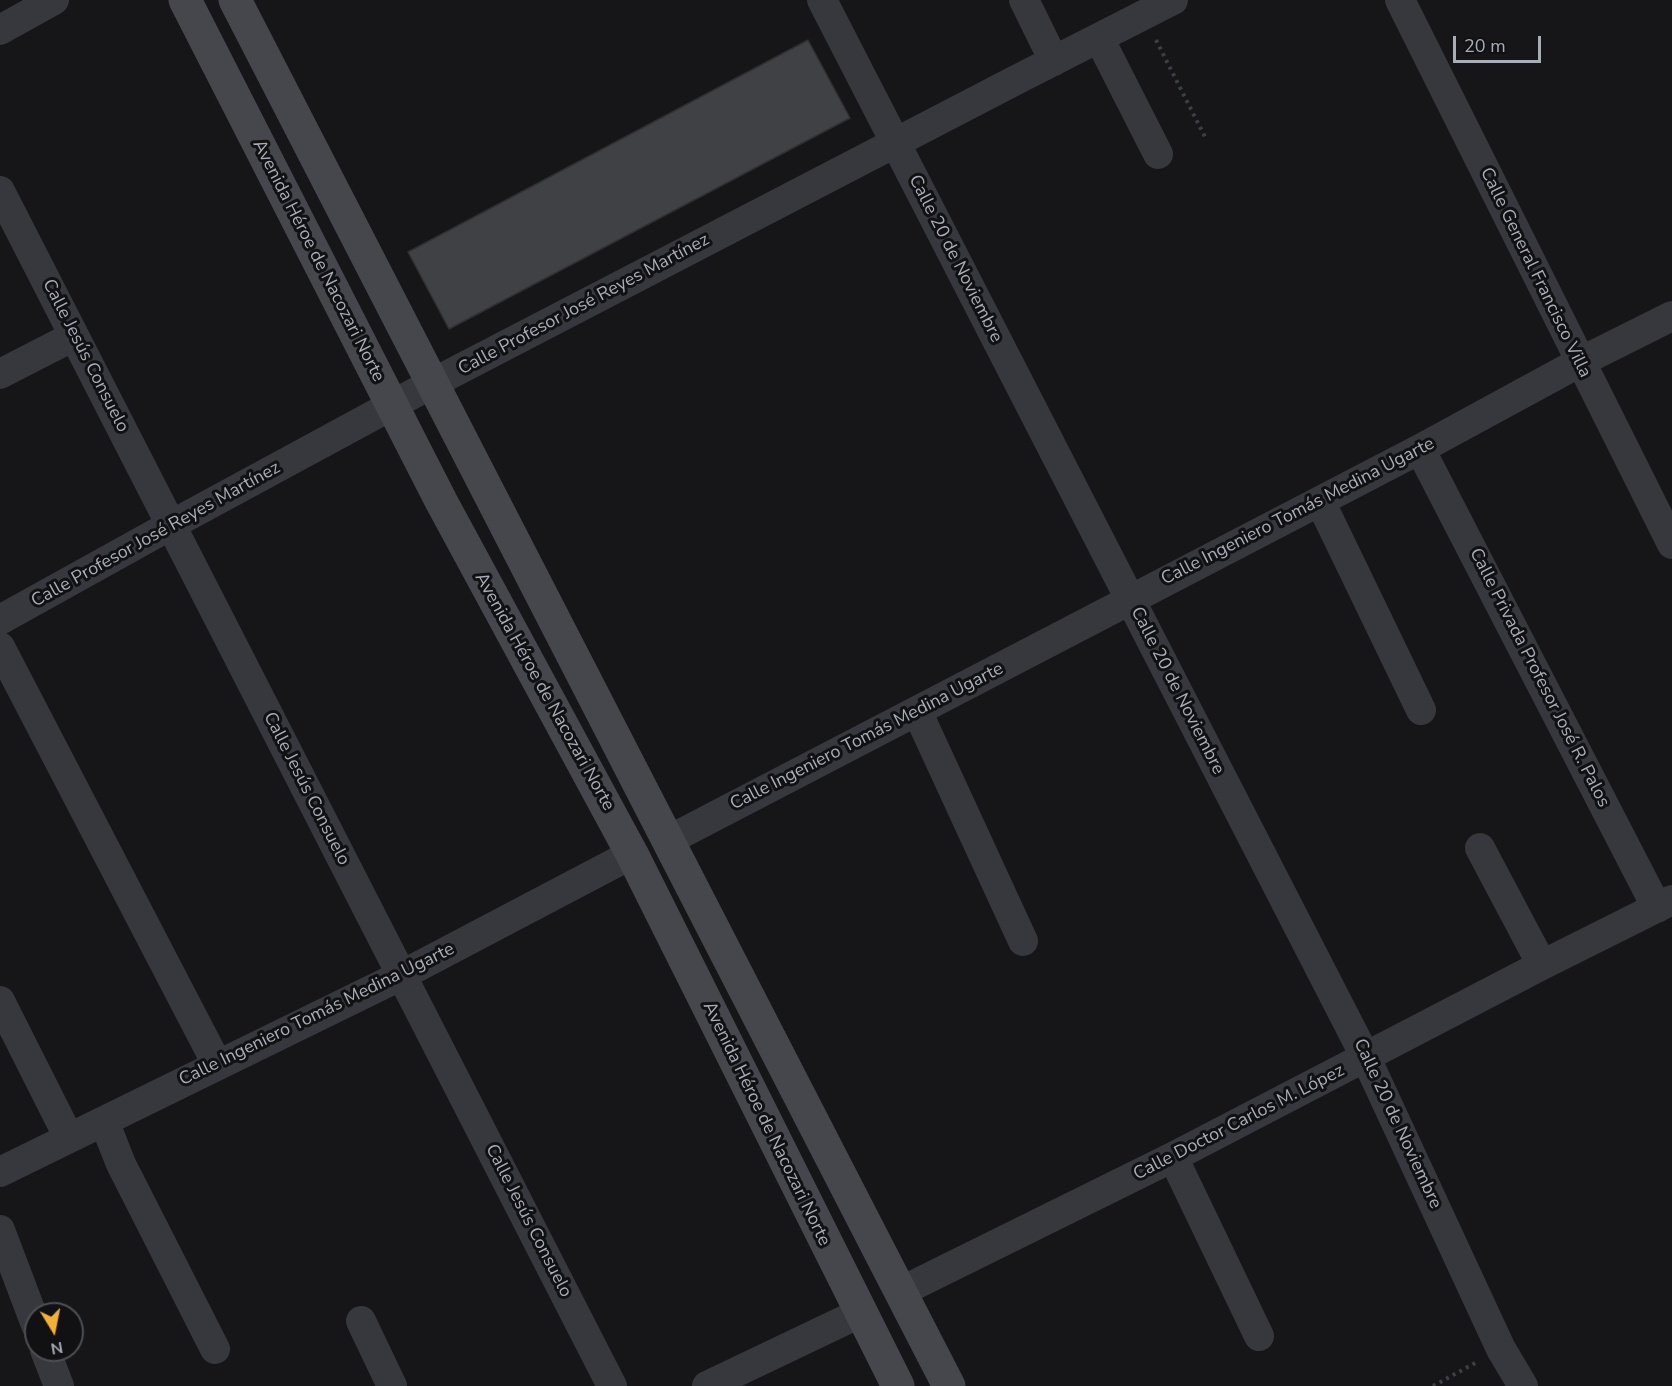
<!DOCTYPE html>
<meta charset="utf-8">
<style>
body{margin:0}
#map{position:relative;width:1672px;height:1386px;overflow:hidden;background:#161618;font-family:"Nunito Sans",sans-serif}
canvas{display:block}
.north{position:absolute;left:24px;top:1302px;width:60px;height:60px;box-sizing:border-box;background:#111113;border:2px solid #4d4f55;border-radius:50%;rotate:170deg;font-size:16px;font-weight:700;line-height:24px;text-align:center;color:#a8adb8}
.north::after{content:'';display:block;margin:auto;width:21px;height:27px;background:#f2b134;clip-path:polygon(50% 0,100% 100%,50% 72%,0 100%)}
.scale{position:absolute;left:1453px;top:36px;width:88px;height:27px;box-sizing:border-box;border:3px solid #a8adb8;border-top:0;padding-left:8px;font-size:18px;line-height:21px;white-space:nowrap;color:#a8adb8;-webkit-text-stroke:4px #111113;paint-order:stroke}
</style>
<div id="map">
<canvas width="1672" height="1386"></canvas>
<div class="north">N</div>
<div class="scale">20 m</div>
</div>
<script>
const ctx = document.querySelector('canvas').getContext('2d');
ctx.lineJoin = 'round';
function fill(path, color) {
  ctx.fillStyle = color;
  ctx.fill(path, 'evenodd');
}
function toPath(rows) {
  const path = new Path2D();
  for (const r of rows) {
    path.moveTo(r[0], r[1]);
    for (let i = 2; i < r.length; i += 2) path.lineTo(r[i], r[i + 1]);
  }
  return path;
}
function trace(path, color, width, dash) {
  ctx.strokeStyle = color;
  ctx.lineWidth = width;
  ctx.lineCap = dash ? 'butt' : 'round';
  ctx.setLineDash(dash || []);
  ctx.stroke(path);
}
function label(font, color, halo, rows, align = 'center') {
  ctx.font = font + ' "Nunito Sans",sans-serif';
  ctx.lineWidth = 6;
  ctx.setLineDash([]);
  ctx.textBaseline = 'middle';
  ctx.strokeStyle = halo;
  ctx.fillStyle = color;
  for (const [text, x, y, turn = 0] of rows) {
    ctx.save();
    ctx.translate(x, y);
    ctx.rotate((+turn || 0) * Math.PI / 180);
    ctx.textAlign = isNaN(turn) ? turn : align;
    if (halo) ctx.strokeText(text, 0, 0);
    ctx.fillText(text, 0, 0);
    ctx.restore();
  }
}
const building = toPath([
 [808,40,850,118,449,329,408,252,808,40]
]);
const path = toPath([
 [1156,40,1205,137],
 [1433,1386,1477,1362]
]);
const street = toPath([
 [822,0,1366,1058,1501,1349,1523,1386],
 [1024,0,1054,61],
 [1400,0,1672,544],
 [0,30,54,0],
 [1099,38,1158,154],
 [0,191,612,1386],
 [0,374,74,336],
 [1420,449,1657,908],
 [1320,501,1421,710],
 [0,620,171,525,433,383,1018,79,1173,0],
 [0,647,217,1064],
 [917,711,1023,941],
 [669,840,1420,449,1580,362,1672,316],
 [1480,848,1542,965],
 [0,1001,69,1138],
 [104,1121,121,1164,215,1349],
 [1173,1157,1259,1336],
 [0,1172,402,975,632,854],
 [0,1230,36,1325],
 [900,1292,1173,1157,1542,965,1672,900],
 [361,1321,392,1386],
 [45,1350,59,1386],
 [707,1386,860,1313]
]);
const secondary = toPath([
 [185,0,441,501,632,854,898,1386],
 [235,0,949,1386]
]);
const streetNames = [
 ["Calle 20 de Noviembre",955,259,63],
 ["Avenida Héroe de Nacozari Norte",318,261,63],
 ["Calle General Francisco Villa",1535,273,64],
 ["Calle Profesor José Reyes Martínez",584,305,-28],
 ["Calle Jesús Consuelo",85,356,63],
 ["Calle Ingeniero Tomás Medina Ugarte",1298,512,-27],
 ["Calle Profesor José Reyes Martínez",156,535,-29],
 ["Calle Privada Profesor José R. Palos",1539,678,63],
 ["Calle 20 de Noviembre",1177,691,63],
 ["Avenida Héroe de Nacozari Norte",544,692,61],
 ["Calle Ingeniero Tomás Medina Ugarte",867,737,-27],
 ["Calle Jesús Consuelo",306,789,63],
 ["Calle Ingeniero Tomás Medina Ugarte",317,1015,-26],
 ["Calle Doctor Carlos M. López",1239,1123,-27],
 ["Avenida Héroe de Nacozari Norte",766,1124,64],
 ["Calle 20 de Noviembre",1397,1124,65],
 ["Calle Jesús Consuelo",528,1221,63]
];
fill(building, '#404145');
trace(building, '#303034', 1.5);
trace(path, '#3d3f44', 4, [3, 4.5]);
trace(street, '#37383d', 30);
trace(secondary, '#45474d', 33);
label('18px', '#a8adb8', '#111113', streetNames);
</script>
